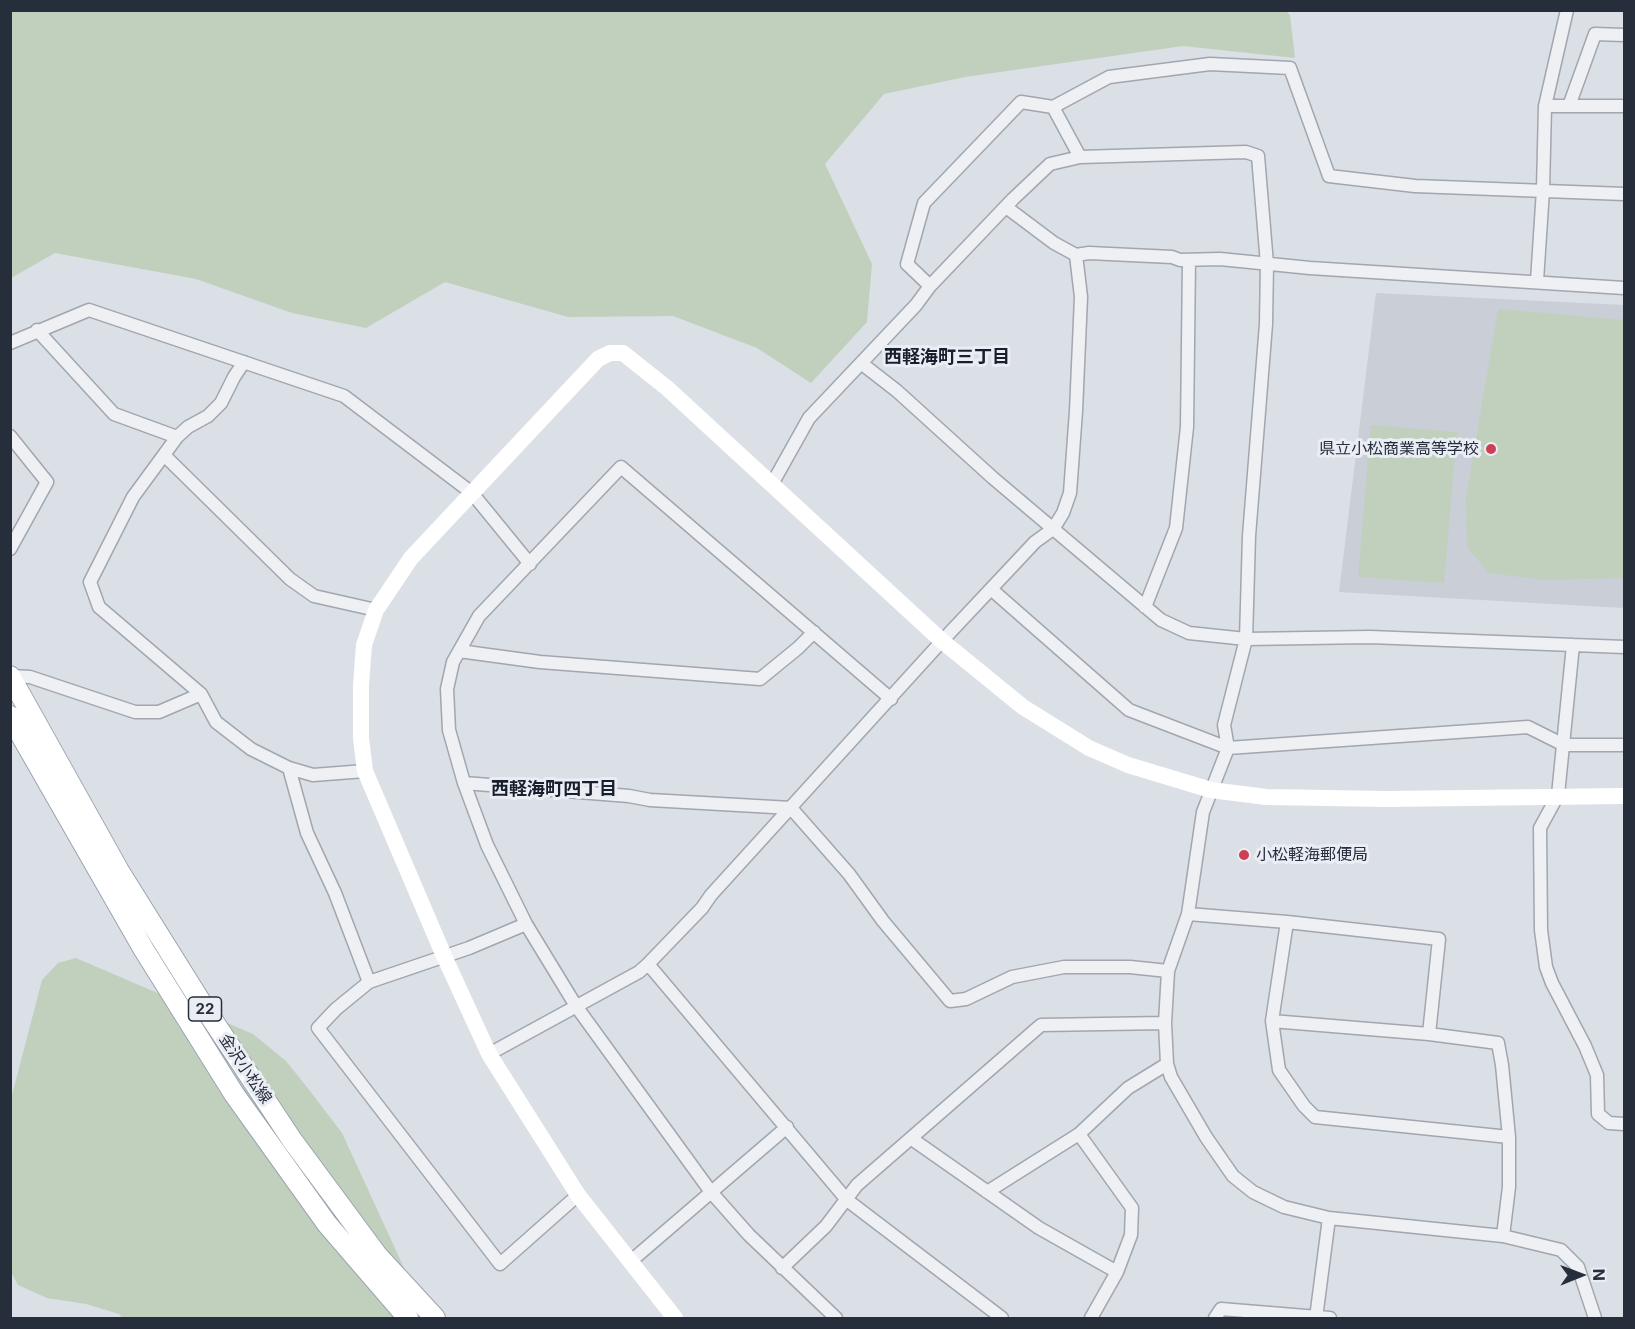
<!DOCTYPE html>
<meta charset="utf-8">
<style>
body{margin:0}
#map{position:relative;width:1635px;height:1329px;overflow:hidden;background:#dbdfe6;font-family:Inter,sans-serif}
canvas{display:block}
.frame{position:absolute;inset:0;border:12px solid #262d3b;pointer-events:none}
.north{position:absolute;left:1551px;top:1245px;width:60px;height:60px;-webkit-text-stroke:4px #eaeef4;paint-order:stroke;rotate:89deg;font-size:16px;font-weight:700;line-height:24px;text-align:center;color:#262d3b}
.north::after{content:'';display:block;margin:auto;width:21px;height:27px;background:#262d3b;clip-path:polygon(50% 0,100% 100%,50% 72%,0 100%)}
</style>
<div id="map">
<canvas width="1635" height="1329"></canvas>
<div class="frame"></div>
<div class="north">N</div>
</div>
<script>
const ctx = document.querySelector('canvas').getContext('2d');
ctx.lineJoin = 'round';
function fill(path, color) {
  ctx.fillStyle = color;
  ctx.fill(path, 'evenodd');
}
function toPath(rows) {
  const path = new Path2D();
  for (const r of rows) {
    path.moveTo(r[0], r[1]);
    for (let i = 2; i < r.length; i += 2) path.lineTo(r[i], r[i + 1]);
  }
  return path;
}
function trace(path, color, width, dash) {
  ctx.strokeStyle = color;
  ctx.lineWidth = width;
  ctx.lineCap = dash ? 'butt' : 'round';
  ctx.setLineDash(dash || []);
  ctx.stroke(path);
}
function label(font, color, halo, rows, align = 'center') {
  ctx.font = font + ' Inter,"Noto Sans JP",sans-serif';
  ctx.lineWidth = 6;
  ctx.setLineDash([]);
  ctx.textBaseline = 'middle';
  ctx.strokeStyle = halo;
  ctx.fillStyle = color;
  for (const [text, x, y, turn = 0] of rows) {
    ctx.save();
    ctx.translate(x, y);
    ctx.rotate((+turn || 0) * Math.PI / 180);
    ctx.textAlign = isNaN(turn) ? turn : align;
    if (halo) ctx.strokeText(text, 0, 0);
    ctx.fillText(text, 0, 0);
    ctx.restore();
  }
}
const built = toPath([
 [1376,293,1624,305,1624,608,1339,592]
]);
const green = toPath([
 [1285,10,1290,15,1295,58,1183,46,965,77,884,94,825,164,872,264,867,322,811,383,757,348,673,316,568,317,445,282,366,328,292,313,196,279,55,253,11,278,11,11],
 [1498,309,1624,320,1624,578,1545,580,1489,573,1467,547,1466,498],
 [1371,425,1457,432,1444,583,1358,577],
 [76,958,253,1034,286,1061,310,1091,342,1133,427,1318,122,1318,119,1314,86,1304,47,1298,18,1285,11,1272,11,1099,42,980,58,963]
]);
const street = toPath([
 [1545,106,1624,106],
 [1569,106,1595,34,1624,35],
 [1053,107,1109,77,1210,64,1290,68,1329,176,1415,186,1624,194],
 [1006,207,1054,243,1076,255,1089,253,1172,257,1180,260,1220,259,1310,268,1624,288],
 [1537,281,1543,190,1545,106,1567,10],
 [930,286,907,264,924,203,1021,102,1053,107,1080,157],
 [37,330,114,414,177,437],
 [10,343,89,310,344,396,472,493,530,564],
 [244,362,234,377,221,403,208,416,188,427,177,437,133,497,90,582,99,607,201,694,216,722,251,749,289,768,313,775,365,771],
 [861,363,897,391,993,478,1161,620,1189,633,1246,639,1370,637,1624,647],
 [10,436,47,482,10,549],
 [164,455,290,579,314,596,376,610],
 [772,484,809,418,916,305,930,286,1013,199,1050,164,1080,157,1246,152,1258,156,1267,264,1266,324,1249,536,1246,639,1224,725,1228,748,1203,812,1188,914,1168,971,1165,1023,1167,1064,1171,1077,1206,1137,1233,1176,1253,1192,1284,1207,1329,1218,1503,1236,1561,1250,1578,1267,1595,1318],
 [991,589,1129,710,1228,748,1528,727,1564,745,1624,745],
 [1145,607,1176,528,1187,427,1189,260],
 [1573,645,1558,795,1540,828,1541,930,1546,967,1552,983,1585,1046,1597,1075,1598,1114,1609,1123,1624,1124],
 [459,651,540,662,760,679,798,648,814,632],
 [11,676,30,677,135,712,159,712,201,694],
 [289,768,307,833,335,893,369,982],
 [464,783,629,796,650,800,791,808,849,874,883,921,950,1001,966,999,1012,977,1064,967,1130,967,1168,971],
 [1188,914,1287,922,1439,939,1429,1034,1498,1043,1502,1065,1509,1137,1509,1187,1503,1236],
 [1287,922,1272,1021,1279,1070,1304,1106,1315,1117,1509,1137],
 [526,924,469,948,369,982,336,1009,318,1028,500,1264,578,1195],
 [648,964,847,1200,1002,1318],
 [1272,1021,1429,1034],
 [489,1054,639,972,648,964,702,908,711,895,942,641,1035,542,1053,529,1063,513,1070,493,1076,411,1081,297,1076,255],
 [912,1139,1039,1228,1117,1272],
 [987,1192,1079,1134],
 [631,1261,787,1127],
 [782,1268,826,1226,857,1185,1041,1025,1165,1023],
 [836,1318,749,1235,711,1192,576,1006,526,924,487,845,464,783,449,730,447,689,453,662,479,616,621,467,891,699],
 [1091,1318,1117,1272,1131,1235,1132,1208,1079,1134,1128,1088,1167,1064],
 [1215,1318,1221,1309,1330,1318],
 [1316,1318,1329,1218]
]);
const secondary = toPath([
 [675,1318,578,1195,489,1054,444,956,365,771,361,738,361,685,364,645,376,610,411,558,598,359,610,353,623,353,667,388,942,641,1023,707,1089,748,1128,765,1211,790,1266,797,1386,799,1624,796]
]);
const primary = toPath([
 [10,676,119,871,204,1007,292,1140,377,1255,435,1318],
 [10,716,144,950,234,1094,327,1224,408,1318]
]);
const markers = [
 [1491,449,6,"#cc3f54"],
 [1244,855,6,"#cc3f54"]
];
const shields = [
 [205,1009,33]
];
const shieldNames = [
 ["22",205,1009]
];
const poiNames = [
 ["県立小松商業高等学校",1479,449],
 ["小松軽海郵便局",1256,855,"left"]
];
const streetNames = [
 ["金沢小松線",245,1069,56]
];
const neighbourhoodNames = [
 ["西軽海町三丁目",947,358],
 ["西軽海町四丁目",554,790]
];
fill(built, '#c9ced7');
fill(green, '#c1d0bd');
trace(street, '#a1a6af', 15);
trace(primary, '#9ba4b1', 22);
trace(street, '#eef0f4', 12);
trace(secondary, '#fff', 16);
trace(primary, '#fff', 20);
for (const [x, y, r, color] of markers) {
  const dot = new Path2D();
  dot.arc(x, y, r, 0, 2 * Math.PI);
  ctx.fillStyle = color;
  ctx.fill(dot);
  trace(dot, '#eaeef4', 2);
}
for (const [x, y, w] of shields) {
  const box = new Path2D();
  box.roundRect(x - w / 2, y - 12, w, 24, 4.5);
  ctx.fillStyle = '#eaeef4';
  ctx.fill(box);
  trace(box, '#262d3b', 1.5);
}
label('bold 15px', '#262d3b', null, shieldNames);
label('16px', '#262d3b', '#eaeef4', poiNames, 'right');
label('16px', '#262d3b', '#eaeef4', streetNames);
label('bold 18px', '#181f2c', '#eaeef4', neighbourhoodNames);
</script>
